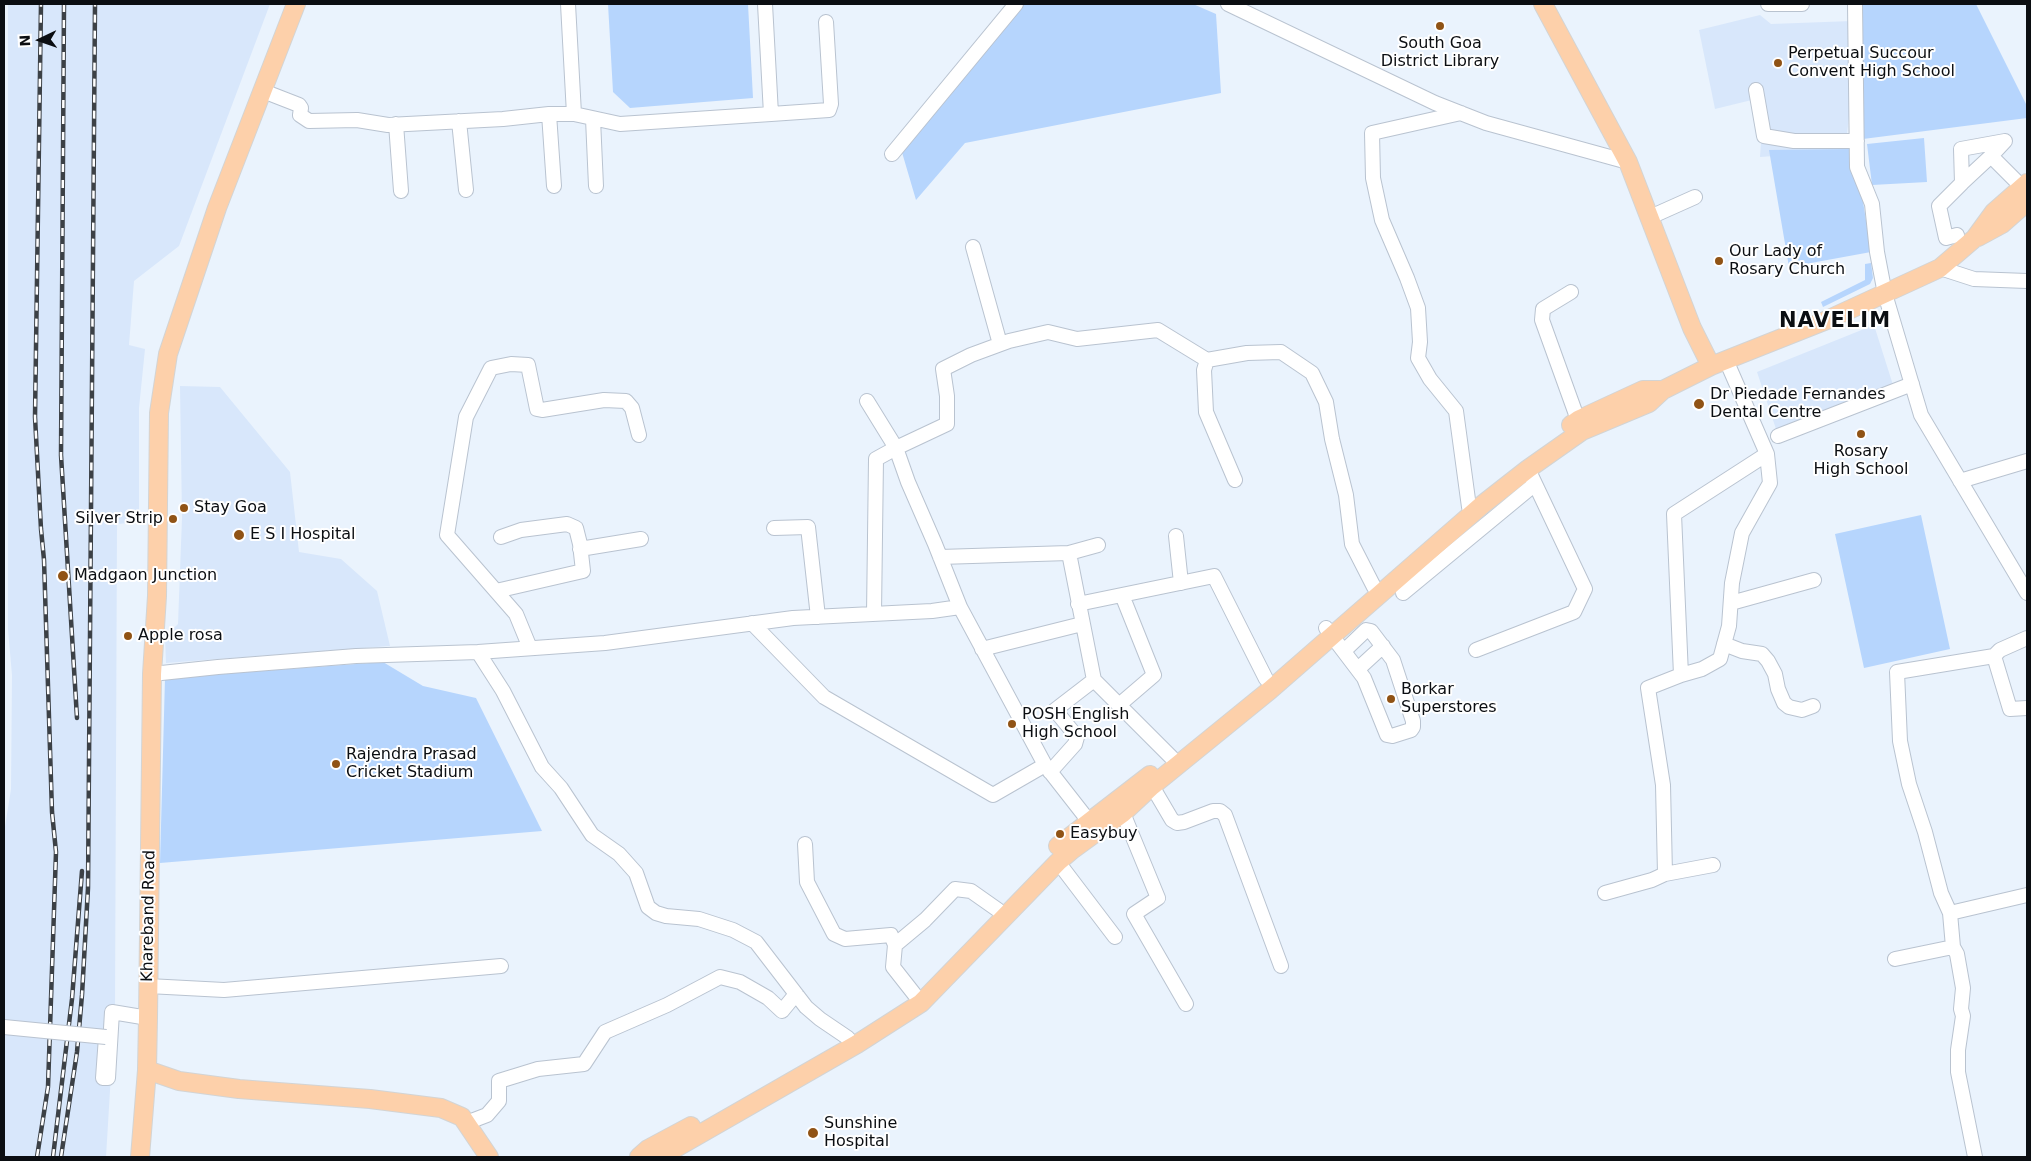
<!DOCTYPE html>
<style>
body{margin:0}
#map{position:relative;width:2031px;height:1161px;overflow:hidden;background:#eaf3fd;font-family:"DejaVu Sans",sans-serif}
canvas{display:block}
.frame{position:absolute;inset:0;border:5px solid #0b0e12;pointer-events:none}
.north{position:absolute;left:15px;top:15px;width:50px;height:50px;-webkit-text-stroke:4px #fff;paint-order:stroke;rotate:267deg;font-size:14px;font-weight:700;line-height:20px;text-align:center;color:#0b0e12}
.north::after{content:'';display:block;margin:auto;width:18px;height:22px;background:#0b0e12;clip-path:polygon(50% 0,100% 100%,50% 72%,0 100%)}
</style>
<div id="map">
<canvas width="2031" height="1161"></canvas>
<div class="frame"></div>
<div class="north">N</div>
</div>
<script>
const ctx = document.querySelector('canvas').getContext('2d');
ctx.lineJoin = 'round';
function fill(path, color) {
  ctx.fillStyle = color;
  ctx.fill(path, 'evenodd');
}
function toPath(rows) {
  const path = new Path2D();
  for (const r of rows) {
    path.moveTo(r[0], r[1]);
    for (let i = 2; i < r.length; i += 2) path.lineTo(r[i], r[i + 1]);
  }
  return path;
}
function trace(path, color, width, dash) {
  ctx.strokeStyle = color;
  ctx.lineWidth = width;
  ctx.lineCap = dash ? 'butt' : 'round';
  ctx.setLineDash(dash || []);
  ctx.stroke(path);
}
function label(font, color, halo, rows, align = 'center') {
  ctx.font = font + ' "DejaVu Sans",sans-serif';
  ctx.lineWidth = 4;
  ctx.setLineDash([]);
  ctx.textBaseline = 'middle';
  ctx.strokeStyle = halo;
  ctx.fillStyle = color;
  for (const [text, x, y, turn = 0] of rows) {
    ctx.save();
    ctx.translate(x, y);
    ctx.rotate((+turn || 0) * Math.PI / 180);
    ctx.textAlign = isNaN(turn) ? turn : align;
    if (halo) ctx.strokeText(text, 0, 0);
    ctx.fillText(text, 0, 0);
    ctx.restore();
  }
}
const built = toPath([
 [8,4,270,4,179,246,134,281,129,345,145,349,139,408,139,522,117,524,115,1008,106,1157,4,1157,4,833,11,789,12,675,8,630],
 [1760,15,1771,24,1852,21,1849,116,1845,151,1760,157,1764,97,1715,109,1699,30],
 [1874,325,1893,385,1777,432,1757,372],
 [180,386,220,387,290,472,299,552,341,559,377,591,390,646,166,663,165,637,178,624,182,518]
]);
const green = toPath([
 [608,4,748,4,753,98,630,108,613,92],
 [1019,4,1193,4,1216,14,1221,93,965,143,916,200,901,149],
 [1860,4,1976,4,2027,106,2027,118,1863,139],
 [1924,138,1927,182,1872,185,1867,144],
 [1849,149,1852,167,1861,189,1871,252,1789,267,1769,150],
 [1871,263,1873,278,1870,284,1823,307,1821,302,1865,280,1865,264],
 [1921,515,1950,649,1864,668,1835,534],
 [383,662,423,686,476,698,542,831,160,863,165,678]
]);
const minor = toPath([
 [568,4,574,114],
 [765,4,771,114,829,110,831,104,826,22],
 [1228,4,1435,103,1486,123,1628,162],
 [1768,4,1802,4],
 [1855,4,1857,167,1872,204,1877,252,1885,294,1921,415,2027,593],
 [1756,90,1764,136,1794,141,1857,141],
 [263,91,299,105,301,108,300,115,309,121,357,120,388,125,503,119,549,114,554,186],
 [1461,113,1372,133,1373,178,1382,220,1407,278,1418,308,1420,342,1418,358,1430,379,1456,411,1469,507,1474,513],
 [549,114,574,114,620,124,771,114],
 [593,119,596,186],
 [459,121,466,190],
 [396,124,401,191],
 [892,154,1016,4],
 [1991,156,2005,141,1961,149,1962,183,1991,156,2016,181],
 [1648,218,1695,197],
 [1957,235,1946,238,1939,206,1962,183],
 [973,247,1000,344],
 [1940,268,1974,279,2027,281],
 [1571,292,1543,309,1542,320,1578,420],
 [1207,360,1204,370,1206,412,1235,480],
 [867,401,896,448,876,459,874,614],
 [1778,436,1912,384],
 [1960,481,2027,461],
 [774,528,808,527,818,617],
 [1176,536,1181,583],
 [580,549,641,539],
 [1069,553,1098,545],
 [940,557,1069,553,1094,680,1172,758],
 [496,591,583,571,580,544,576,528,567,524,521,530,501,537],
 [1403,593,1535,484],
 [1731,603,1814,580],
 [1078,604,1214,576,1266,679],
 [752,623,824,697,993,795,1045,765,960,607],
 [1326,628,1364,678,1387,735,1392,736,1411,730,1413,727,1413,721,1393,660,1371,631,1366,630,1344,651],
 [1724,644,1742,651,1762,654,1768,661,1775,674,1778,689,1784,703,1789,707,1802,710,1813,706],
 [530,648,516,614,447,535,466,417,491,368,511,364,528,365,537,409,542,410,604,400,626,401,632,408,639,435],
 [982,649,1082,624],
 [1476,650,1574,612,1585,589,1528,469],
 [478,652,503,691,542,767,561,788,592,835,619,854,636,873,648,907,656,913,666,916,699,919,733,930,756,942,806,1007,820,1019,848,1038],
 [1994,656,2010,709,2027,708],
 [1358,669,1383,646],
 [152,674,218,667,356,656,478,652,605,643,793,618,932,611,960,607,935,544,908,482,896,448,947,424,947,396,943,369,971,355,1009,341,1048,332,1077,339,1158,330,1207,360,1247,353,1281,352,1312,373,1326,402,1332,439,1346,495,1352,544,1374,587],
 [1681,675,1702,669,1720,659,1729,626,1732,583,1742,533,1770,483,1767,454,1726,360],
 [1119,705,1154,675,1122,595],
 [1045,765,1095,829],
 [1050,772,1075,744,1077,737,1055,710,1094,680],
 [1152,786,1172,820,1177,823,1184,822,1213,811,1220,811,1225,815,1281,966],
 [1123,813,1158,898,1134,914,1186,1004],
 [805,844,807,882,834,934,845,939,891,935,895,945],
 [1058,862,1115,937],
 [1713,865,1665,874,1663,785,1648,688,1681,675,1674,514,1767,454],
 [1605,893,1652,880,1665,874],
 [1950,913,2027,895],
 [1895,959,1953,947],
 [148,986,224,990,501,966],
 [915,995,893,967,895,945,925,920,955,889,971,891,998,910],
 [106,1037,103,1078,108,1078,112,1012,148,1018],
 [466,1123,487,1115,499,1101,499,1081,538,1069,584,1064,605,1032,667,1005,720,977,740,982,768,998,782,1011,796,994],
 [1975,1157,1958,1072,1958,1050,1963,1016,1961,1009,1963,988,1957,954,1953,947,1950,913,1941,893,1925,832,1909,784,1900,741,1897,672,1994,656,2000,650,2027,638]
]);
const major = toPath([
 [1543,4,1628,162,1692,328,1711,366],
 [1978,237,2002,224,2027,202],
 [1571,425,1578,420,1643,390,1663,390],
 [1058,846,1150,775],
 [147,1070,179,1081,239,1089,370,1099,441,1108,462,1117,489,1157],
 [140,1157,147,1070,148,1018,152,674,157,596,159,413,168,354,217,208,296,4],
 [639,1157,648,1149,691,1126],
 [660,1157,857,1044,921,1003,1058,862,1072,850,1123,813,1152,786,1270,690,1482,505,1528,469,1582,431,1649,403,1663,390,1711,366,1827,320,1940,268,1975,238,1994,212,2027,183]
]);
const rail = toPath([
 [64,4,61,455,77,718],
 [37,1157,48,1087,56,852,52,812,44,560,41,529,35,417,41,4],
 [53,1157,72,999,82,871],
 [61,1157,77,1052,82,995,88,888,95,4]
]);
const minorBridge = toPath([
 [4,1027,106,1037]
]);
const markers = [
 [1440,26,5,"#905315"],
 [1778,63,5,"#905315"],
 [1719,261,5,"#905315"],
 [1699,404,6,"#905315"],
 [1861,434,5,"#905315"],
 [184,508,5,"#905315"],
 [173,519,5,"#905315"],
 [239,535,6,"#905315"],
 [63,576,6,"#905315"],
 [128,636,5,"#905315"],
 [1391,699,5,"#905315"],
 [1012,724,5,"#905315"],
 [336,764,5,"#905315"],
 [1060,834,5,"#905315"],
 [813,1133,6,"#905315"]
];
const poiNames = [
 ["South Goa",1440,44,"center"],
 ["District Library",1440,62,"center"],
 ["Perpetual Succour",1788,54],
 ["Convent High School",1788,72],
 ["Our Lady of",1729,252],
 ["Rosary Church",1729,270],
 ["Dr Piedade Fernandes",1710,395],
 ["Dental Centre",1710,413],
 ["Rosary",1861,452,"center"],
 ["High School",1861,470,"center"],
 ["Stay Goa",194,508],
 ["Silver Strip",163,519,"right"],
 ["E S I Hospital",250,535],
 ["Madgaon Junction",74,576],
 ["Apple rosa",138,636],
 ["Borkar",1401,690],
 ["Superstores",1401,708],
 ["POSH English",1022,715],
 ["High School",1022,733],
 ["Rajendra Prasad",346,755],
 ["Cricket Stadium",346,773],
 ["Easybuy",1070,834],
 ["Sunshine",824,1124],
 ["Hospital",824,1142]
];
const streetNames = [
 ["Khareband Road",149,916,-89]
];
const districtNames = [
 ["NAVELIM",1835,322]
];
fill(built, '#d8e7fb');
fill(green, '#b6d5fd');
trace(minor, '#b9c3d0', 16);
trace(major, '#d3d4d4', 20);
trace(minor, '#fff', 14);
trace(major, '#fdd0aa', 18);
trace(rail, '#3c4146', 4.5);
trace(rail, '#fff', 2.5, [8]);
trace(minorBridge, '#b9c3d0', 16, []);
trace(minorBridge, '#fff', 14);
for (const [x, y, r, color] of markers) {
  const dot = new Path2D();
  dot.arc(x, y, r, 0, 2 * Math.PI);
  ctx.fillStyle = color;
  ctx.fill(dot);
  trace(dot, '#fff', 2);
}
label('16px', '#0b0e12', '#fff', poiNames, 'left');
label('16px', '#0b0e12', '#fff', streetNames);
ctx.letterSpacing = '1px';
label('bold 21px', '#0b0e12', '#fff', districtNames);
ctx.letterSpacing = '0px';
</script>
